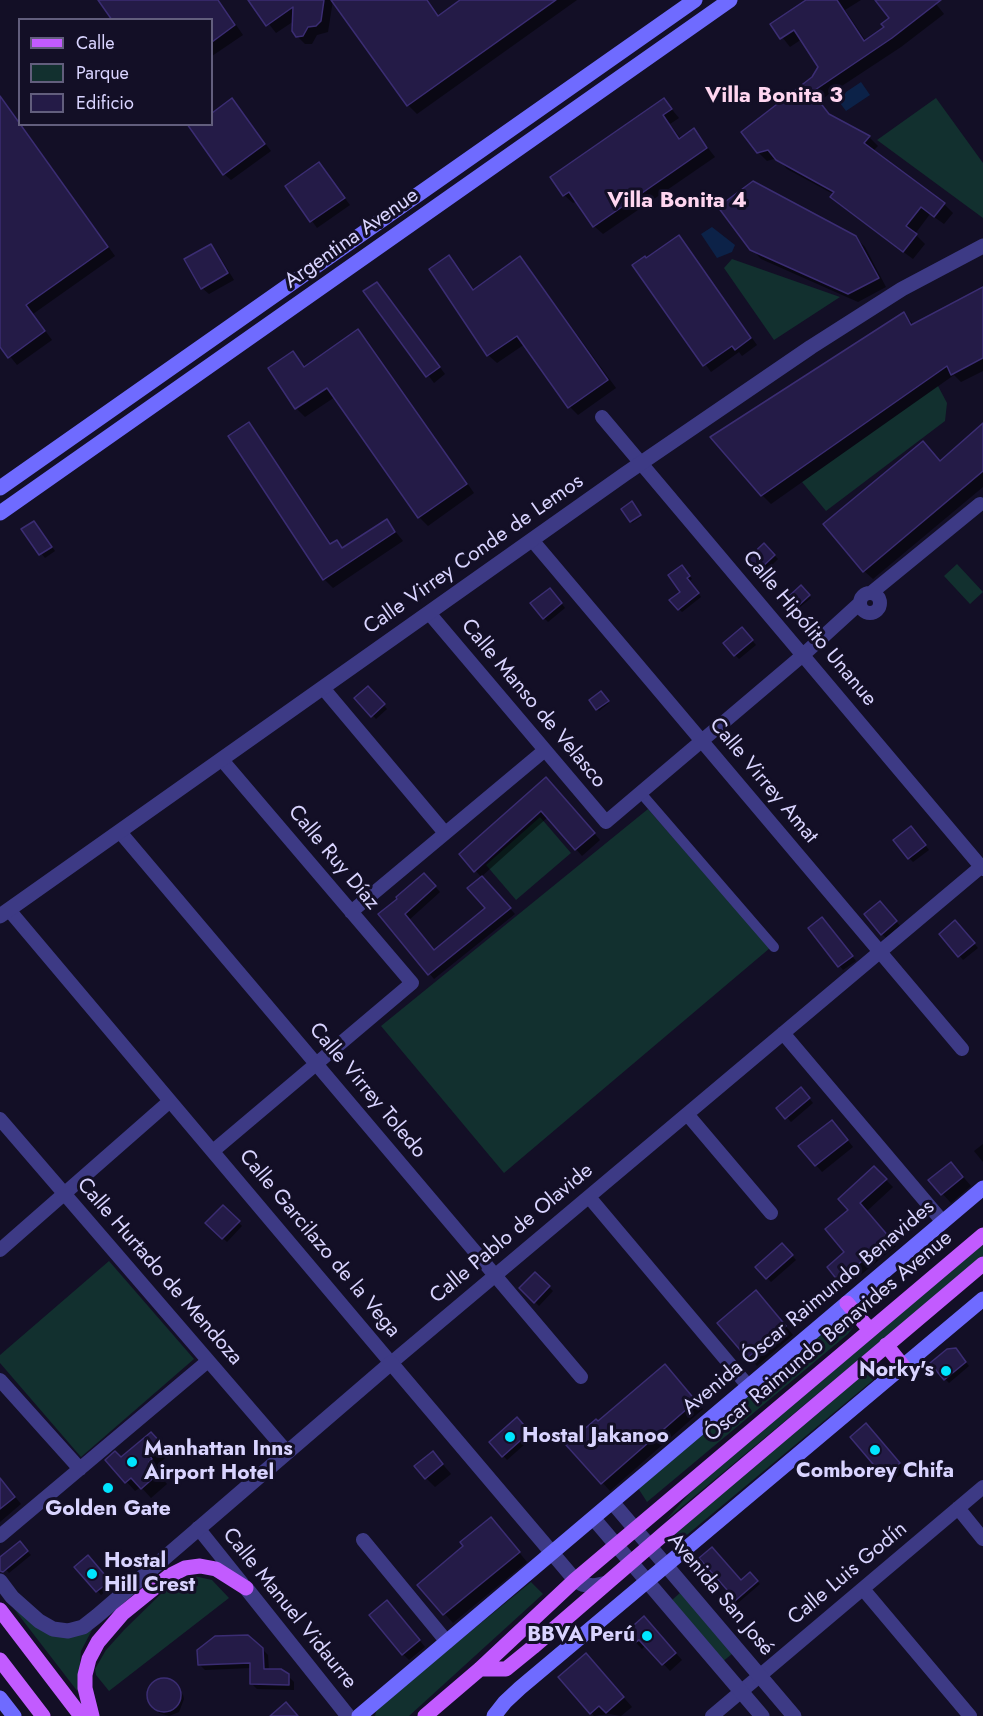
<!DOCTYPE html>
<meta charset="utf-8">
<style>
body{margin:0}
#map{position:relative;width:983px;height:1716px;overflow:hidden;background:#130f26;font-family:Jost,sans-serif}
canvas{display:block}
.legend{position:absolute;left:18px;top:18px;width:195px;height:108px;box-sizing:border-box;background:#130f26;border:2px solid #625e7d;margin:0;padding:8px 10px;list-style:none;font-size:18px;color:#d9d4ff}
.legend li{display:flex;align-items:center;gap:12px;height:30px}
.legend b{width:30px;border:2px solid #625e7d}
</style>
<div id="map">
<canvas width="983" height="1716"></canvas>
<ul class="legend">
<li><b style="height:8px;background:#c25bff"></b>Calle</li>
<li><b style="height:16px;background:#12302f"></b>Parque</li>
<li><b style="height:16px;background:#241b47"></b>Edificio</li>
</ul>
</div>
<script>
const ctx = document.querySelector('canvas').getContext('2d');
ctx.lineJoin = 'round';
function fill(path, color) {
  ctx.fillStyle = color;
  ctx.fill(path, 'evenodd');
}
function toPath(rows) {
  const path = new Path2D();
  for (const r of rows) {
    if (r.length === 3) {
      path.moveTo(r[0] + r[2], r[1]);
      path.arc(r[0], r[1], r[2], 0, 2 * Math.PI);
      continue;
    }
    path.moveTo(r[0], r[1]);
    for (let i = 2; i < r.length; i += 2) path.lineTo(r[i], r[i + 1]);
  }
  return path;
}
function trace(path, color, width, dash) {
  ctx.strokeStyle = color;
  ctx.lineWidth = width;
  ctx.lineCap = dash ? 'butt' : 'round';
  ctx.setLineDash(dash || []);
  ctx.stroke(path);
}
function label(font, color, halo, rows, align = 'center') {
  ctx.font = font + ' Jost,sans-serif';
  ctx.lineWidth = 6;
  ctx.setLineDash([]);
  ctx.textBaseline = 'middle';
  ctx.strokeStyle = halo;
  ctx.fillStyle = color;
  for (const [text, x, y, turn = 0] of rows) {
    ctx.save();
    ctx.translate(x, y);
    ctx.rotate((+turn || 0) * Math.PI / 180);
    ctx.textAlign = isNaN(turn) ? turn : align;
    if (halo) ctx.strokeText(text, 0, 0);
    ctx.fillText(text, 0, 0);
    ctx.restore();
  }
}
const green = toPath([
 [936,98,983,163,983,218,877,140],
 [732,259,840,297,774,340,724,268],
 [938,386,947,403,945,421,826,511,802,482],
 [957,564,983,592,970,604,944,576],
 [648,809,770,948,504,1173,381,1026],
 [540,817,571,853,516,900,486,865],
 [983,1242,983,1256,666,1520,710,1470],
 [109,1261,194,1359,81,1457,0,1363,0,1355],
 [838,1317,849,1318,854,1326,848,1334,647,1502,638,1488],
 [872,1366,879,1367,884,1371,682,1539,674,1533],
 [194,1576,212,1580,229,1598,109,1691,96,1675,95,1669,106,1650,124,1630,169,1586,177,1581],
 [531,1582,543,1594,409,1716,375,1716,377,1708],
 [681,1592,732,1654,722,1662,672,1600],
 [11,1605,46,1628,92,1630,81,1651,78,1692]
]);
const water = toPath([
 [861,82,870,95,846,111,840,103,846,92],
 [712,227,735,245,732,252,717,258,701,234]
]);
const shadow = toPath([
 [100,0,219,0,243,35,212,56,212,20],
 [250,0,333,0,328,32,317,35,312,44,305,44,295,34,294,21,276,33],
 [333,0,428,0,440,17,463,0,577,0,417,114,408,105],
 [808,0,861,0,845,10,866,41,886,28,891,18,877,0,933,0,944,14,901,47,819,101,832,117,869,137,878,146,873,151,944,204,953,213,944,224,930,214,915,234,925,244,913,259,840,205,832,197,833,194,787,169,777,158,767,161,758,152,820,67,802,39,790,47,772,24],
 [0,95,115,256,33,314,52,340,17,365,0,344],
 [232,100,271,151,231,180,224,174,212,124,212,115],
 [664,100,679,118,670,124,681,139,694,130,715,157,603,234,594,226,577,201,573,203,564,195],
 [319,164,350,205,317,228,287,186],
 [679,237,757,345,742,356,739,352,711,372,634,266,647,260],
 [855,237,865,247,886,287,858,302,761,259,752,249],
 [211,246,217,252,234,280,209,294,202,288],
 [449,257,457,265,475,291,520,258,528,267,616,388,578,415,570,407,525,344,497,363,488,355,431,269],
 [377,284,445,374,434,383,366,292],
 [983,288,983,371,961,382,954,375,771,504,762,495,904,314,914,325],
 [358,331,367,340,474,493,428,526,419,517,335,397,305,417,296,408,270,368,293,353,306,367],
 [249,424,257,433,332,545,336,541,344,549,387,521,403,541,333,588,324,579],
 [983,425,983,487,873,579,864,571,940,462],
 [633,505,641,517,632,523,631,521],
 [38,527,55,551,45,558,23,530],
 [764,545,778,559,764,573,749,559],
 [685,570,692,579,689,581,701,597,682,612,679,609],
 [801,587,811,598,800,607,791,596],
 [554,594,565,608,548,622,544,618],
 [746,633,756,645,739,659,735,655],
 [368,688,387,709,376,719,356,698],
 [601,693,609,703,599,711,591,700],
 [553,785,600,840,582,856,548,817,481,877,515,914,434,979,381,914,429,880,440,892,409,920,435,951,487,908,482,878,475,870],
 [915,832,929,850,913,862,909,858],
 [884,907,900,926,886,938,882,934],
 [826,923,856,961,843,970,810,929],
 [959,926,978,948,963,960,941,934],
 [801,1089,813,1103,791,1122,778,1108],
 [838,1128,853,1147,822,1172,816,1165],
 [983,1144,983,1162,974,1151],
 [874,1168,893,1187,867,1211,896,1246,846,1287,839,1280,847,1253,850,1210],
 [959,1172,971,1186,951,1203,930,1180],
 [223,1207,242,1226,227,1242,207,1223],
 [782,1245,796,1260,771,1282,757,1267],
 [535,1274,553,1291,539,1306,521,1288],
 [765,1301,793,1335,757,1366,719,1323],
 [960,1354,969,1366,949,1383,945,1379],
 [672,1374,703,1409,610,1491,569,1445],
 [521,1423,533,1437,507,1460,491,1442],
 [872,1432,906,1470,892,1482,885,1476],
 [160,1443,170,1454,157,1465,160,1469,157,1472,167,1484,151,1498,141,1487,135,1491,107,1460,121,1459],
 [433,1453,451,1474,435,1487,426,1478],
 [0,1479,21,1504,0,1522],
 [499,1528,527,1562,453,1623,419,1585],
 [19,1543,31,1555,9,1573,0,1563,0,1559],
 [92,1561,113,1586,101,1595,76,1567],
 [750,1574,760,1584,731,1609,722,1599],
 [394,1609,425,1647,409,1660,403,1654],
 [650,1624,682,1660,670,1671,646,1645,642,1649,627,1633],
 [262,1649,268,1655,269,1671,288,1676,294,1682,294,1690,257,1689,251,1683,251,1668,205,1670,199,1664],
 [595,1664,632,1707,621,1716,609,1714,594,1716,560,1677],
 [163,1680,172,1682,183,1695,184,1699,179,1712,169,1716,159,1713,149,1699,149,1694,154,1684]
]);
const building = toPath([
 [98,0,218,0,235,25,212,42,212,20,112,20,98,0],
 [248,0,324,0,321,21,316,26,308,27,303,36,296,37,292,31,293,7,266,26,248,0],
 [331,0,427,0,438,16,460,0,556,0,407,106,331,0],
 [806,0,837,0,864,41,884,27,881,24,889,18,875,0,941,0,892,38,812,92,829,114,870,136,864,143,945,203,934,217,921,207,906,226,917,234,903,252,830,197,834,192,776,160,768,150,757,153,741,132,812,77,818,67,794,30,780,39,770,24,806,0],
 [0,96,108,247,26,305,45,331,8,358,0,347,0,96],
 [232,98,265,144,223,175,187,124,212,124,212,113,232,98],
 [664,98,672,109,663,115,679,139,694,128,707,148,593,227,569,192,563,196,550,177,664,98],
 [319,162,345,198,310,222,285,186,319,162],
 [753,181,856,236,879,278,848,294,750,250,718,207,753,181],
 [679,235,751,338,735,350,732,346,703,366,632,265,645,256,646,258,679,235],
 [211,244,228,273,201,289,184,259,211,244],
 [449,255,473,290,520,256,608,380,568,408,517,336,487,356,429,269,449,255],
 [377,282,440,367,426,377,363,291,377,282],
 [983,287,983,358,951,375,947,366,761,496,710,437,904,312,911,325,983,287],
 [358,329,467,484,418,518,327,388,295,409,268,368,293,351,304,367,358,329],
 [249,422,330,544,337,540,342,548,387,519,395,532,323,580,228,436,249,422],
 [983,423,983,471,863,572,823,524,923,441,940,461,983,423],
 [632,501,641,515,630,522,621,509,632,501],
 [34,521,52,547,39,555,21,529,34,521],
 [764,543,775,555,759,570,747,559,764,543],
 [682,565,690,576,687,578,699,593,678,610,669,600,680,592,668,575,682,565],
 [801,585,810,595,798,606,789,596,801,585],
 [550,588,562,603,543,619,530,603,550,588],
 [742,627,753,640,734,656,723,643,742,627],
 [368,686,385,704,371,717,354,698,368,686],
 [601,691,609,701,596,710,589,700,601,691],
 [546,777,595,833,575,850,541,811,474,872,459,854,546,777],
 [911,826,926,845,908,859,893,840,911,826],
 [424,873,436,886,405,914,434,950,485,908,467,888,482,876,511,908,428,975,378,914,397,899,396,897,424,873],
 [880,901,897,921,881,935,864,914,880,901],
 [822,917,853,956,838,967,808,928,822,917],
 [955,920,975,943,958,957,939,934,955,920],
 [801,1087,810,1098,785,1119,776,1108,801,1087],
 [832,1120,848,1140,815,1166,798,1146,832,1120],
 [951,1162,963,1177,941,1195,928,1180,951,1162],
 [874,1166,887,1179,860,1203,890,1238,838,1281,827,1267,844,1252,825,1229,848,1210,838,1199,874,1166],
 [223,1205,240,1221,222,1239,205,1223,223,1205],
 [782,1243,793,1255,766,1279,755,1267,782,1243],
 [535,1272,550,1286,534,1303,519,1288,535,1272],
 [756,1290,786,1326,747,1358,717,1323,756,1290],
 [956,1348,966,1362,944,1380,930,1363,947,1349,956,1348],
 [665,1364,696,1401,601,1484,566,1445,596,1419,598,1421,665,1364],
 [517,1417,530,1432,502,1457,489,1442,517,1417],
 [866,1423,900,1463,884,1477,850,1437,866,1423],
 [151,1432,162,1444,149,1455,152,1459,149,1462,159,1473,141,1489,131,1478,125,1483,105,1460,115,1451,121,1457,151,1432],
 [433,1451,443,1464,425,1479,414,1466,433,1451],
 [0,1478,15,1497,0,1509,0,1478],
 [491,1517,520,1552,443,1615,417,1585,463,1546,460,1542,491,1517],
 [20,1541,28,1551,3,1572,0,1571,0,1557,20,1541],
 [712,1547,741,1580,750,1572,758,1581,728,1607,720,1599,728,1591,699,1558,712,1547],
 [88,1555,110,1581,96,1592,74,1567,88,1555],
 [387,1600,420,1640,402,1655,369,1615,387,1600],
 [644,1616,676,1653,662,1665,639,1640,634,1643,625,1633,644,1616],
 [248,1635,263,1648,264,1669,281,1669,289,1674,289,1685,250,1684,250,1663,198,1665,197,1650,215,1636,248,1635],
 [586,1653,624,1697,606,1713,599,1706,590,1714,558,1677,586,1653],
 [164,1695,17],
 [286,1702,298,1716,270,1716,286,1702]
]);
const pedestrian = toPath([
 [640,792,774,947]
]);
const minor = toPath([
 [602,417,983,869],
 [532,540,962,1049],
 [870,603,10],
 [871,593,980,504],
 [429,613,606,822,803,655,860,603],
 [323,688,445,833],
 [120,832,581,1377],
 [9,910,391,1363,983,865],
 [351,912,545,750],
 [783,1033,943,1222],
 [687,1114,771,1213],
 [0,1119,287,1452],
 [213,1151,412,983,222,760],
 [589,1197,749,1387],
 [0,1250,170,1101],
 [0,1380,80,1469],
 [958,1508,983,1539],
 [198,1528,242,1583],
 [0,1536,208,1361],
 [363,1540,447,1642],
 [863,1589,970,1716],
 [712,1716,983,1487]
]);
const tertiary = toPath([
 [0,916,625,474,811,347,902,289,983,246],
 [613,1503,794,1716],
 [594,1519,762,1716],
 [0,1581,12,1597,39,1621,53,1629,68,1631,83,1627,97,1616,391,1363,575,1580,582,1584,593,1586,607,1583],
 [246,1588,348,1716]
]);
const secondary = toPath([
 [0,488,695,0],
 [0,513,730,0],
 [0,1698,14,1716],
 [359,1716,983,1188],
 [494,1716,505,1702,520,1688,983,1299]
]);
const primary = toPath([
 [847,1303,870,1330],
 [886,1345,903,1366],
 [0,1610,81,1716],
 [0,1660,43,1716],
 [480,1669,506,1669,533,1647,666,1532,983,1264],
 [92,1716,85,1688,85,1675,89,1659,98,1642,122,1614,169,1576,185,1568,200,1566,216,1569,246,1588],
 [425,1716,480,1669,575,1580,983,1235]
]);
const markers = [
 [946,1371,6,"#00e5ff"],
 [510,1437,6,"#00e5ff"],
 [875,1450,6,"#00e5ff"],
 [132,1462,6,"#00e5ff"],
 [108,1488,6,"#00e5ff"],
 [92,1574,6,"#00e5ff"],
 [647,1636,6,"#00e5ff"]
];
const streetNames = [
 ["Argentina Avenue",352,239,-35],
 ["Calle Virrey Conde de Lemos",474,555,-35],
 ["Calle Hipólito Unanue",809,629,50],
 ["Calle Manso de Velasco",533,704,50],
 ["Calle Virrey Amat",763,781,50],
 ["Calle Ruy Díaz",333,858,50],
 ["Calle Virrey Toledo",367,1091,50],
 ["Calle Pablo de Olavide",512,1234,-40],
 ["Calle Garcilazo de la Vega",319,1244,50],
 ["Calle Hurtado de Mendoza",159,1272,49],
 ["Avenida Óscar Raimundo Benavides",809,1308,-40],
 ["Óscar Raimundo Benavides Avenue",829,1337,-40],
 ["Calle Luis Godín",848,1574,-40],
 ["Avenida San José",720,1595,50],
 ["Calle Manuel Vidaurre",289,1609,51]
];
const poiNames = [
 ["Norky's",934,1371,"right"],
 ["Hostal Jakanoo",522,1437],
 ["Manhattan Inns",144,1450],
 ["Airport Hotel",144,1474],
 ["Comborey Chifa",875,1472,"center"],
 ["Golden Gate",108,1510,"center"],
 ["Hostal",104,1562],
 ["Hill Crest",104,1586],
 ["BBVA Perú",635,1636,"right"]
];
const neighbourhoodNames = [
 ["Villa Bonita 3",774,97],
 ["Villa Bonita 4",677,202]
];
fill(green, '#12302f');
fill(water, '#0c2248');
fill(shadow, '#0007');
fill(building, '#241b47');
trace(building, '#3b2d73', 1.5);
trace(pedestrian, '#3d3a85', 10);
trace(minor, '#3d3a85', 14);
trace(tertiary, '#3d3a85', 15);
trace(secondary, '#6f6bff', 15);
trace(primary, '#c25bff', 15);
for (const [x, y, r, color] of markers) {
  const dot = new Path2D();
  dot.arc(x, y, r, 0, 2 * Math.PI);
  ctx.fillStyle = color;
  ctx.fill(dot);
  trace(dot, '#130f26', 2);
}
label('21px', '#d9d4ff', '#130f26', streetNames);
label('bold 21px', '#d9d4ff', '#130f26', poiNames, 'left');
label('bold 22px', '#ffd6f0', '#130f26', neighbourhoodNames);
</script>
